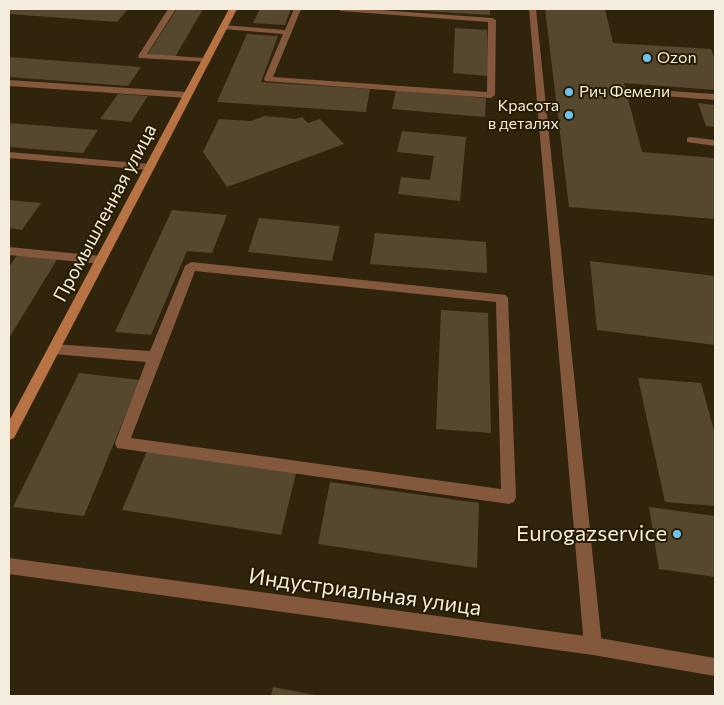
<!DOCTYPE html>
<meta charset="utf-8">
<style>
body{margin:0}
#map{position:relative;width:724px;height:705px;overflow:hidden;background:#31240c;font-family:Commissioner,sans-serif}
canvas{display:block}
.frame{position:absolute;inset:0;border:10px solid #f4ecdd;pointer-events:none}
</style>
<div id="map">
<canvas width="724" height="705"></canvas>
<div class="frame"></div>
</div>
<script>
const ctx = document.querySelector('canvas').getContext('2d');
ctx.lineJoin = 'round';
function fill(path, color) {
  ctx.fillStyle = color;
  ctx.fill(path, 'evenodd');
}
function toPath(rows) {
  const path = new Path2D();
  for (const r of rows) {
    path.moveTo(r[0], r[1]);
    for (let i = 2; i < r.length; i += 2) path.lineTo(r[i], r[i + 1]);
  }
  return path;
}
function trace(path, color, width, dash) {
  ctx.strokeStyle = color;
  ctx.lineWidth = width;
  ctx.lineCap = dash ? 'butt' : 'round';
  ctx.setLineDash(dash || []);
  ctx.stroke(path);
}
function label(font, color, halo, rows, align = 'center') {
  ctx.font = font + ' Commissioner,sans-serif';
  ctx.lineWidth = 4;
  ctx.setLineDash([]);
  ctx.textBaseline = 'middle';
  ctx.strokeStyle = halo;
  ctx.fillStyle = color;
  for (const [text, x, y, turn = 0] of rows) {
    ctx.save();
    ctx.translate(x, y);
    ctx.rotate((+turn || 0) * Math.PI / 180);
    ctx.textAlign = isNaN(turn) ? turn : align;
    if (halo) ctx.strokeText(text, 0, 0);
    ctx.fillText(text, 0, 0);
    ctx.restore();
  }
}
const building = toPath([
 [9,9,128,9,117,22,9,14],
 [177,9,203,9,175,57,147,55],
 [260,9,291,9,285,25,253,23],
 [408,9,490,9,490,15,407,10],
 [545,9,605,9,613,43,711,49,715,59,715,90,624,83,642,152,715,158,715,219,569,207],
 [455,28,487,30,488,76,453,73],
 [247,34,278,36,261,82,370,89,366,112,217,102],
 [9,57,141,67,128,86,9,77],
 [396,90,486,98,485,117,392,109],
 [118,94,148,96,131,122,100,119],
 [698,103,715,105,715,127,706,126],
 [265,116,296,119,302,117,308,123,320,119,344,144,227,187,203,152,219,119,251,121],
 [9,123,98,130,83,153,9,147],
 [402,131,466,137,460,201,398,194,401,177,430,180,434,156,397,152],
 [9,200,41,203,22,230,9,228],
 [172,210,227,215,212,253,187,251,151,335,115,332],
 [259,218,340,226,332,261,248,252],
 [375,233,486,242,487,273,370,264],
 [18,254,58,258,9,338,9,267],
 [590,261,715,276,715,345,597,330],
 [441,310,488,313,491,433,436,429],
 [79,373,140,380,84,516,13,507],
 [638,378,701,383,715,434,715,506,665,502],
 [147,451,296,473,281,535,122,510],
 [330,482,479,503,477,568,318,544],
 [649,507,715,516,715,577,659,569],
 [273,687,315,695,315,696,271,696]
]);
const lane = toPath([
 [168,9,176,9,147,54,205,58,209,60,208,62,139,58,138,56,168,9],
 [294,9,301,9,273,77,487,92,488,22,341,11,337,9,367,9,492,18,496,20,495,95,491,98,265,81,264,79,283,34,223,29,219,27,223,25,285,30,294,9],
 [529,9,536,9,602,646,599,652,593,655,587,652,584,646,529,9],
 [9,80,187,92,191,95,187,98,9,86,9,80],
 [654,90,715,94,715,100,651,95,650,93,654,90],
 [690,137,715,140,715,146,687,142,687,138,690,137],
 [9,152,149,164,154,167,149,170,9,158,9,152],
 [9,247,101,256,107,260,101,264,9,255,9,247],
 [191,262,506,295,508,298,516,497,514,502,509,504,117,448,115,443,146,362,54,354,50,353,48,349,50,345,54,344,150,351,185,266,191,262],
 [195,271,496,302,501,489,131,438,195,271]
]);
const street = toPath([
 [9,558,593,637,715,658,715,676,593,655,9,574,9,558]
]);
const secondary = toPath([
 [229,9,237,9,14,438,9,440,9,421,229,9]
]);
const markers = [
 [647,58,5,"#6bc3f2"],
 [569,92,5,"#6bc3f2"],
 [569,115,5,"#6bc3f2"],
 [677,534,5,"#6bc3f2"]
];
const farPoinames = [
 ["Ozon",657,58],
 ["Рич Фемели",579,92],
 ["Красота",559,106,"right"],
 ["в деталях",559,124,"right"]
];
const streetNames = [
 ["Промышленная улица",105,213,-62]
];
const nearPoinames = [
 ["Eurogazservice",667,534]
];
const nearStreetnames = [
 ["Индустриальная улица",365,592,8]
];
fill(building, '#56482f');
fill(lane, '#83583c');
fill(street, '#83583c');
fill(secondary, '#b87344');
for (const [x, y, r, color] of markers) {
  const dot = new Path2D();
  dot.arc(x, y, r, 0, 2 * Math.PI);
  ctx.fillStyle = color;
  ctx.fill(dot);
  trace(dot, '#271b03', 2);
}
label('16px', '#f4ecdd', '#271b03', farPoinames, 'left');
label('19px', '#f4ecdd', '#271b03', streetNames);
label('22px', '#f4ecdd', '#271b03', nearPoinames, 'right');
label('22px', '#f4ecdd', '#271b03', nearStreetnames);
</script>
